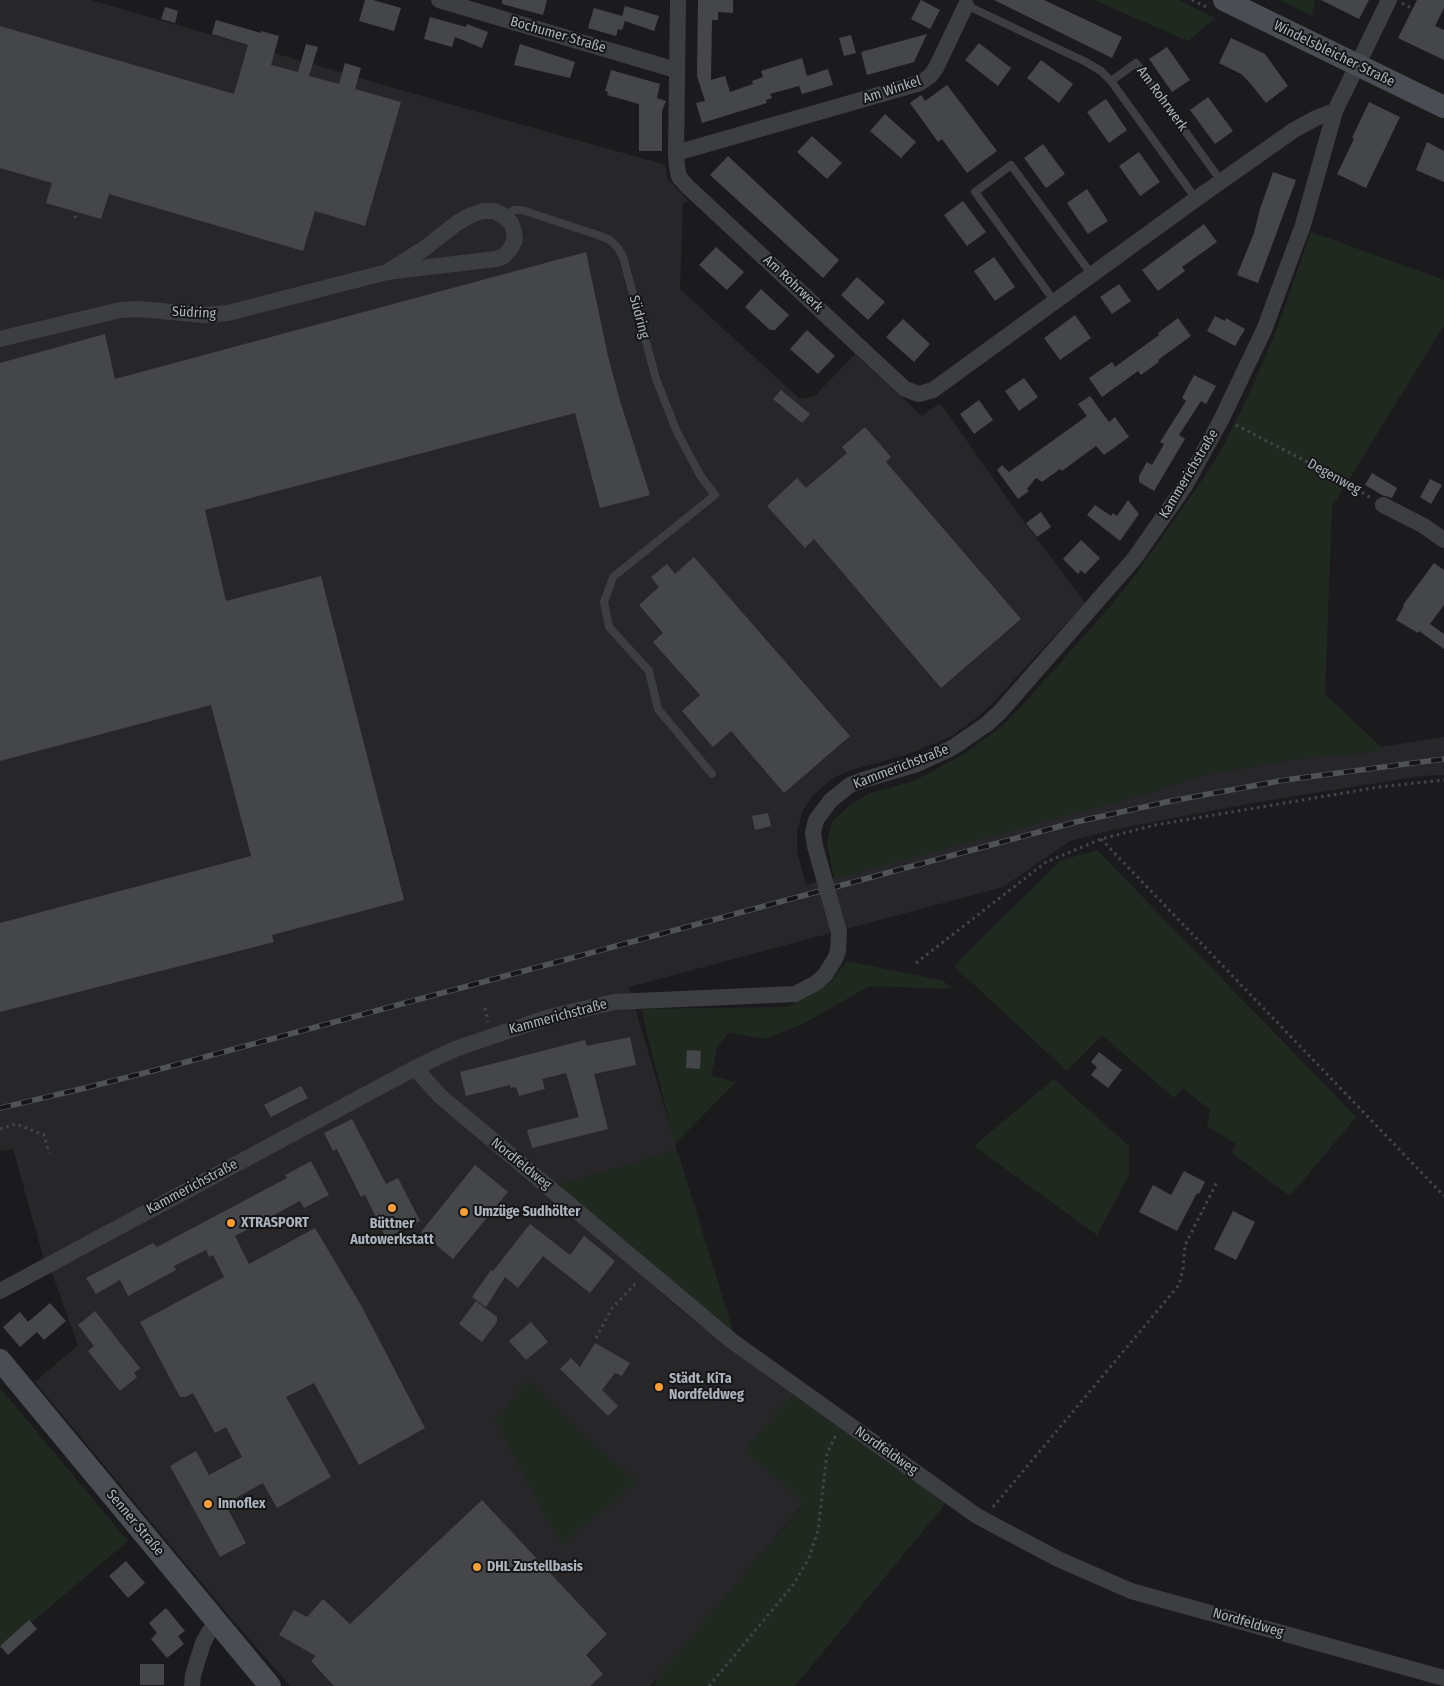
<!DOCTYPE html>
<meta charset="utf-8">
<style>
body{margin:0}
canvas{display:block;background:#1b1b1d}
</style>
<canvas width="1444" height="1686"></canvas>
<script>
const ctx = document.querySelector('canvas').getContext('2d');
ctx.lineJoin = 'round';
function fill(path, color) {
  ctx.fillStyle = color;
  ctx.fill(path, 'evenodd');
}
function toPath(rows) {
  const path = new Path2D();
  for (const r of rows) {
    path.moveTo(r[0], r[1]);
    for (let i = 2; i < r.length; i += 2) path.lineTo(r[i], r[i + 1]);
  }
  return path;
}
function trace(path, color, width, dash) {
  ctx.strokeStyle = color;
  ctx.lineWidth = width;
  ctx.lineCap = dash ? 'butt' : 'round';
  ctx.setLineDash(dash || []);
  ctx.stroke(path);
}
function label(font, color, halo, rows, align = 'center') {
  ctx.font = font + ' "Fira Sans Condensed",sans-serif';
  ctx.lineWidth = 4;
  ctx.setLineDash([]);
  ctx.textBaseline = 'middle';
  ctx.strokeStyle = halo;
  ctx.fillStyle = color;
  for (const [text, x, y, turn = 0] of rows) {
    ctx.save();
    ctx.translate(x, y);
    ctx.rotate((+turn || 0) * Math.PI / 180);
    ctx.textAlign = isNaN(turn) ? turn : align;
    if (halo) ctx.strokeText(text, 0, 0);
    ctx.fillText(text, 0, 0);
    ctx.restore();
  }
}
const built = toPath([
 [0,0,91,0,491,116,666,165,667,178,688,201,683,203,680,289,800,399,815,396,855,354,922,416,940,403,1019,515,1085,603,984,712,952,736,909,754,848,771,832,779,814,794,803,810,797,831,797,852,806,885,1139,796,1200,776,1289,760,1379,751,1381,747,1444,737,1444,775,1420,776,1252,803,1112,830,1070,841,1003,887,629,987,677,1150,557,1186,624,1259,676,1306,730,1348,793,1395,744,1450,805,1502,650,1686,290,1686,230,1617,35,1382,78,1345,52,1273,43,1256,13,1149,0,1151],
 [529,1380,580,1432,637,1482,495,1422]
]);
const green = toPath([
 [1094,0,1179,0,1215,18,1188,41],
 [1280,0,1315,0,1312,16],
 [1311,232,1444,280,1444,325,1332,507,1325,694,1381,747,1379,751,1289,760,1200,776,1139,796,834,879,827,842,832,822,848,807,868,794,914,781,964,754,1001,727,1020,708,1101,617,1134,577,1210,469,1225,443,1251,390,1277,329],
 [1097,850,1356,1117,1290,1196,1232,1153,1236,1144,1207,1126,1210,1110,1183,1088,1174,1098,1102,1035,1067,1071,954,966,1060,861],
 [847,961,943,981,953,989,869,986,803,1024,765,1039,729,1032,717,1047,711,1076,736,1082,675,1144,641,1009,788,1007,830,983],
 [1054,1079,1129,1146,1129,1175,1097,1235,974,1146],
 [677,1150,735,1337,557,1186],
 [528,1379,580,1432,637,1482,561,1545,495,1422],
 [0,1388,128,1541,0,1649],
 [793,1395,946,1503,795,1686,655,1686,657,1677,805,1503,744,1450]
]);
const building = toPath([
 [365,0,373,0,401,8,394,31,359,21],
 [502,0,547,0,543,15,502,4],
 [698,0,733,0,733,13,718,12,718,20,712,20,711,80,725,76,730,92,753,84,752,81,763,77,761,71,802,58,807,76,828,69,833,85,802,94,799,86,770,94,772,98,766,100,767,103,702,123,696,103,705,101,697,76],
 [921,0,940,10,930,29,911,19],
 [994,0,1044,0,1122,37,1112,58],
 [1321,0,1369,0,1359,19],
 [1417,0,1444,0,1444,8,1435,26,1444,30,1444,60,1398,38],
 [625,6,659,16,654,31,625,21,622,30,618,29,616,36,588,28,594,8,622,16],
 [165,7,178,11,175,23,161,19],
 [430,17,466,27,467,24,488,32,482,48,455,37,452,47,424,39],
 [216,20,261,33,261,31,279,36,271,65,298,72,306,44,318,47,309,76,339,84,345,63,361,68,355,89,401,102,365,226,315,211,303,251,109,194,101,219,46,203,52,183,0,168,0,26,234,94,248,45,212,34],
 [927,34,914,62,867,75,861,52],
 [851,35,856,53,844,56,839,38],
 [1231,38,1265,54,1288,86,1266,103,1250,83,1241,74,1219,63],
 [979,43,1011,68,998,86,965,60],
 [520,44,575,62,570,78,514,65],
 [1167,47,1190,80,1172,92,1149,59],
 [1041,60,1073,84,1059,103,1027,78],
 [611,70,660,84,657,98,666,101,662,111,662,151,639,151,639,104,607,95,608,92,605,91],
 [947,85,997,151,967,173,942,139,938,142,910,103,921,95,925,101],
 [1208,97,1233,131,1215,144,1190,110],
 [1106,99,1127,130,1109,143,1087,112],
 [1369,102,1400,117,1366,188,1337,174,1354,139,1352,138],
 [885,114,916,142,901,158,870,131],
 [812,136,842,163,827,179,797,152],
 [1427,142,1444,151,1444,182,1416,170],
 [1043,144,1065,174,1046,188,1024,158],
 [1139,152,1160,182,1140,196,1119,166],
 [728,156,839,260,823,278,710,175],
 [1273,172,1296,180,1258,283,1237,275,1254,233,1260,209],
 [1087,189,1108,221,1088,234,1067,203],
 [963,201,986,232,967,246,944,215],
 [1204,224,1217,242,1182,267,1185,271,1158,291,1142,270],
 [716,247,744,272,727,290,699,265],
 [586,252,608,356,620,401,650,495,600,508,575,413,205,510,226,601,321,576,404,900,272,935,274,942,0,1012,0,923,251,856,211,705,0,761,0,363,105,334,115,379],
 [994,257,1015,287,995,301,974,271],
 [857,277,885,302,868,320,841,295],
 [1119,284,1131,301,1112,314,1100,297],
 [761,289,789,315,775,330,770,330,745,307],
 [1075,315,1091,338,1060,360,1044,338],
 [1215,316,1225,321,1226,318,1245,329,1235,346,1207,331],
 [1178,318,1191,336,1158,360,1159,362,1141,375,1138,371,1102,397,1089,378,1112,362,1115,367,1159,335,1158,333],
 [903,319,930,344,914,362,886,337],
 [807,330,835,356,818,374,790,349],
 [1194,375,1216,386,1206,404,1201,401,1179,435,1185,439,1154,491,1139,482,1139,476,1147,462,1152,465,1164,444,1160,442,1186,401,1182,398],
 [1024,378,1038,397,1019,411,1005,391],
 [781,390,810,414,802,423,773,399],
 [1090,396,1109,422,1115,417,1129,437,1104,455,1096,446,1089,451,1087,449,1089,451,1062,471,1060,469,1042,482,1036,478,1027,489,1029,491,1018,499,997,470,1002,465,1009,472,1087,416,1078,404],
 [979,400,993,420,974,434,960,414],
 [865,427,891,457,886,462,1021,619,941,688,814,539,805,548,767,506,797,478,806,488,847,453,842,447],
 [1372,473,1397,488,1392,498,1382,495,1365,485],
 [1430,479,1442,485,1431,504,1420,497],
 [1128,500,1139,514,1120,541,1087,515,1095,505,1111,516,1113,513,1117,516],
 [1041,512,1051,527,1037,537,1026,523],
 [1081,540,1100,558,1085,574,1081,570,1078,574,1063,559],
 [694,557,850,736,784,793,731,731,713,747,682,711,700,695,653,642,663,633,639,605,659,587,651,577,667,564,675,574],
 [1434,563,1444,570,1444,605,1430,624,1444,634,1444,649,1419,631,1418,633,1396,620,1404,606,1403,605],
 [768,813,771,826,755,830,752,816],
 [630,1037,636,1065,594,1074,608,1129,532,1148,527,1130,579,1117,566,1073,542,1079,545,1089,519,1096,516,1087,511,1088,510,1085,466,1096,460,1072,585,1040,587,1046],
 [687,1050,701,1051,700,1069,686,1068],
 [1099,1052,1122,1070,1108,1088,1091,1075,1097,1067,1091,1062],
 [301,1086,308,1098,271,1117,264,1105],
 [352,1119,386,1184,398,1178,420,1221,386,1238,365,1195,361,1197,337,1149,333,1151,324,1133],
 [311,1161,329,1195,304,1208,300,1201,235,1236,249,1264,315,1228,362,1307,425,1428,359,1465,314,1383,286,1397,331,1477,277,1508,263,1483,225,1504,246,1543,220,1557,170,1466,196,1451,209,1475,242,1457,226,1427,215,1433,193,1393,185,1397,180,1397,140,1322,224,1277,213,1255,209,1257,206,1250,174,1266,176,1270,128,1296,120,1280,96,1294,86,1278,153,1243,157,1247,287,1178,285,1175],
 [475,1165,508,1192,453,1259,421,1232],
 [1184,1171,1205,1182,1199,1194,1197,1193,1177,1231,1139,1212,1153,1185,1171,1195],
 [1233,1211,1255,1222,1236,1260,1214,1249],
 [530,1224,570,1255,584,1236,615,1261,590,1293,543,1256,518,1288,505,1277,486,1307,472,1297,491,1270,493,1271],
 [476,1301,497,1317,497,1322,482,1342,459,1324],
 [50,1303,66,1321,44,1340,37,1332,20,1347,3,1327,20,1312,28,1322],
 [95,1311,140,1368,134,1373,137,1377,120,1391,88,1351,94,1346,78,1325],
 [531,1322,548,1342,526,1360,509,1341],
 [595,1343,630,1363,622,1376,615,1373,602,1390,618,1406,608,1416,560,1369,571,1358,580,1367],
 [482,1500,607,1634,586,1655,603,1674,590,1686,334,1686,311,1661,316,1656,279,1635,294,1610,307,1617,323,1599,350,1624],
 [126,1561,145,1583,128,1598,109,1576],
 [166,1608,185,1631,178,1636,184,1644,167,1658,151,1639,157,1633,149,1623],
 [29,1620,37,1629,8,1655,0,1646],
 [140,1664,164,1664,164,1685,140,1685]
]);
const path = toPath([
 [1192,0,1207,7],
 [1402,3,1413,9],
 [75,218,77,212],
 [1236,425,1344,481,1371,498],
 [1101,839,1444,1196],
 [916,963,1046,862,1101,839,1155,825,1379,787,1444,780],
 [485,1008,488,1022],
 [0,1129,16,1124,44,1135,49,1153],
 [596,1338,612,1308,638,1281],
 [993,1507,1179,1285,1183,1269,1185,1245,1217,1182],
 [709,1686,793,1585,808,1560,818,1531,827,1453,836,1435]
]);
const lane = toPath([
 [966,5,1086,62,1101,71,1111,81],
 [1196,199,1111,81,1136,63,1221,181],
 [504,216,514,210,522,210,601,236,610,240,618,248,623,257,656,379,677,432,700,475,715,495,613,577,604,602,609,627,649,671,658,709,712,774],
 [1055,302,975,192,1011,165,1092,275]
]);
const street = toPath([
 [439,0,676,70],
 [678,0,676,153,677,167,679,177,687,186,905,389,919,394,933,390,1196,199,1294,130,1316,118,1335,111],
 [676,153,920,83,930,76,936,68,966,5],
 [0,339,120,310,139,309,203,315,228,313,387,272,496,259,504,256,510,249,515,240,514,231,511,223,504,216,494,211,483,211,471,215,457,223,425,248,387,272],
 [1383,505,1424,526,1444,540],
 [815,846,813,833,816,820,831,800,840,793,850,785,863,780,917,764,952,748,987,724,1000,712,1134,559,1185,486,1222,418,1264,330,1303,225,1335,111,1389,0],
 [415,1068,440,1096,732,1341,977,1516,1058,1559,1131,1591,1444,1678],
 [0,1291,415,1068,455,1049,549,1017,614,1002,795,994,816,983,825,975,835,959,838,951,839,932],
 [192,1686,193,1675,203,1643,209,1632,217,1623]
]);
const secondary = toPath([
 [1224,0,1444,107],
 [0,1360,270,1686]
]);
const rail = toPath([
 [0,1108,85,1088,164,1068,1076,822,1171,801,1285,780,1444,759]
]);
const streetBridge = toPath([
 [815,846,839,932]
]);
const markers = [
 [392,1208,5,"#f69e3a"],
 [464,1212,5,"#f69e3a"],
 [231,1223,5,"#f69e3a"],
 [659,1387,5,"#f69e3a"],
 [208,1504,5,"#f69e3a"],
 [477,1567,5,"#f69e3a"]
];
const streetNames = [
 ["Bochumer Straße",558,35,16],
 ["Windelsbleicher Straße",1334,54,26],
 ["Am Winkel",892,90,-18],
 ["Am Rohrwerk",1162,99,54],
 ["Am Rohrwerk",793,284,43],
 ["Südring",194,313,3],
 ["Südring",639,317,75],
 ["Kammerichstraße",1189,474,-59],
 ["Degenweg",1334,477,29],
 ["Kammerichstraße",901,767,-21],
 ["Kammerichstraße",558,1017,-15],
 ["Nordfeldweg",521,1164,39],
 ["Kammerichstraße",192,1187,-28],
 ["Nordfeldweg",886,1451,35],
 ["Senner Straße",135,1523,50],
 ["Nordfeldweg",1248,1623,16]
];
const poiNames = [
 ["Umzüge Sudhölter",474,1212],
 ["XTRASPORT",241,1223],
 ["Büttner",392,1224,"center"],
 ["Autowerkstatt",392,1240,"center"],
 ["Städt. KiTa",669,1379],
 ["Nordfeldweg",669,1395],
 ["Innoflex",218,1504],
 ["DHL Zustellbasis",487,1567]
];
fill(built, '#27272a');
fill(green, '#202920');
fill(building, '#45464a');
trace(path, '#424549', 3, [2.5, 4]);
trace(lane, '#3c3e42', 8);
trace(street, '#3c3e42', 16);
trace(secondary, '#4a4d53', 22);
trace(rail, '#4f5257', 5.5);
trace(rail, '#161618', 4, [11]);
trace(streetBridge, '#3c3e42', 16);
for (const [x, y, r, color] of markers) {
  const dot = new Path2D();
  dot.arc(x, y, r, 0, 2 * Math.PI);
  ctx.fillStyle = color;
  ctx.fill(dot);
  trace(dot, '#161618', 2);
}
label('14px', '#adb4bd', '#161618', streetNames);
label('bold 14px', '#adb4bd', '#161618', poiNames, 'left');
</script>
